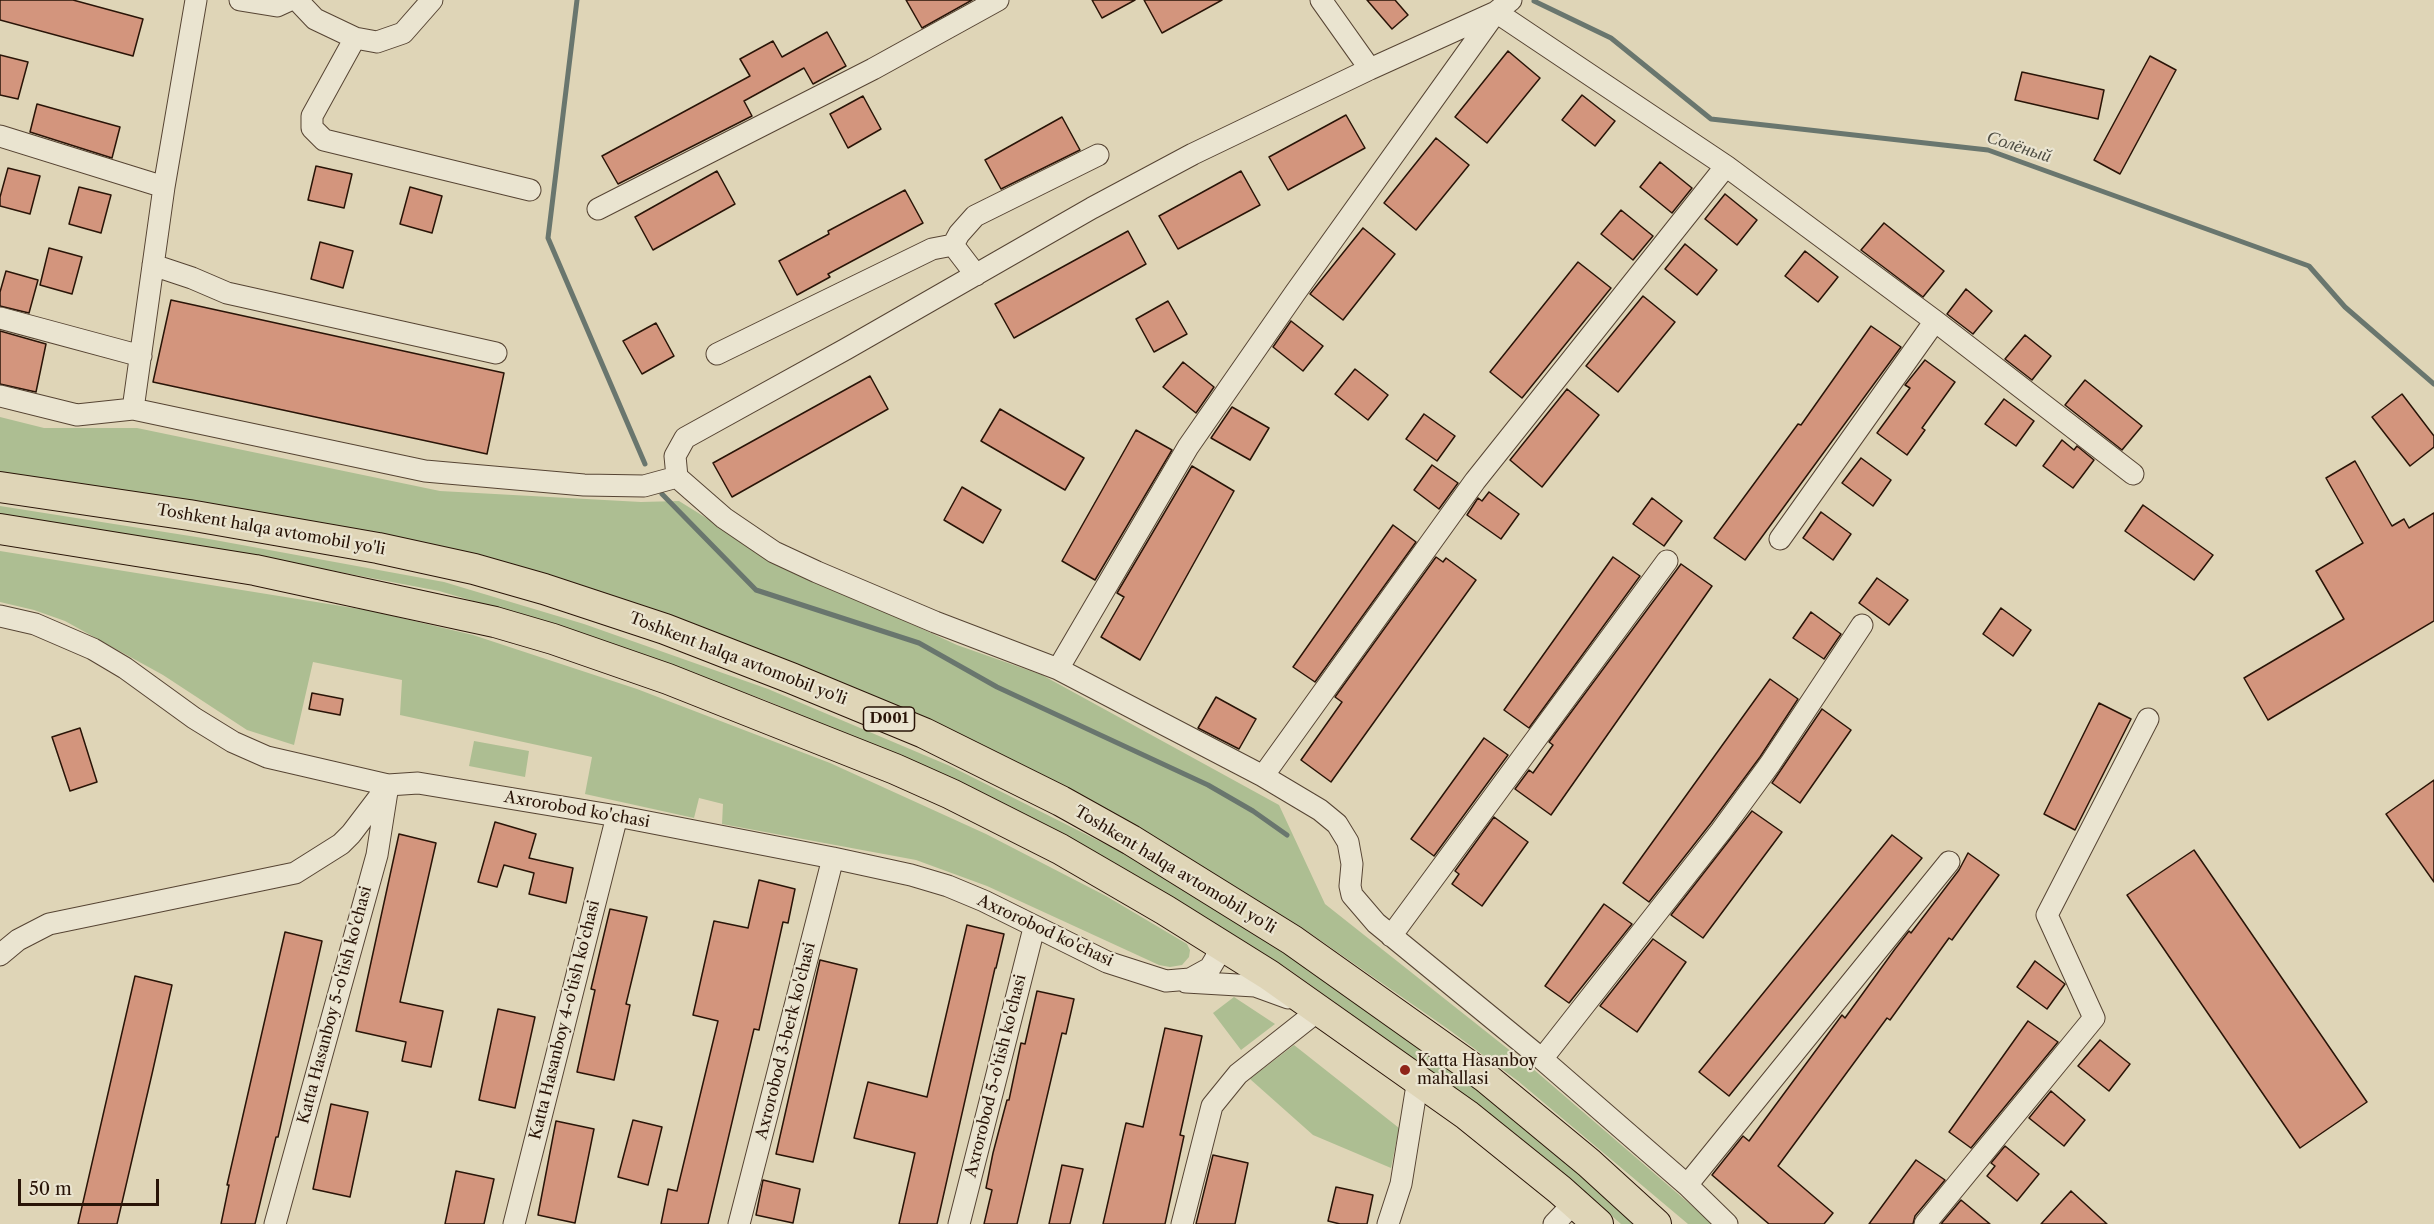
<!DOCTYPE html>
<meta charset="utf-8">
<style>
body{margin:0}
#map{position:relative;width:2434px;height:1224px;overflow:hidden;background:#dfd5b7;font-family:"Libre Caslon Text",serif}
canvas{display:block}
.scale{position:absolute;left:18px;top:1179px;width:141px;height:27px;box-sizing:border-box;border:3px solid #291407;border-top:0;padding-left:8px;font-size:18px;line-height:21px;white-space:nowrap;color:#291407;-webkit-text-stroke:4px #eae4d0;paint-order:stroke}
</style>
<div id="map">
<canvas width="2434" height="1224"></canvas>
<div class="scale">50 m</div>
</div>
<script>
const ctx = document.querySelector('canvas').getContext('2d');
ctx.lineJoin = 'round';
function fill(path, color) {
  ctx.fillStyle = color;
  ctx.fill(path, 'evenodd');
}
function toPath(rows) {
  const path = new Path2D();
  for (const r of rows) {
    path.moveTo(r[0], r[1]);
    for (let i = 2; i < r.length; i += 2) path.lineTo(r[i], r[i + 1]);
  }
  return path;
}
function trace(path, color, width, dash) {
  ctx.strokeStyle = color;
  ctx.lineWidth = width;
  ctx.lineCap = dash ? 'butt' : 'round';
  ctx.setLineDash(dash || []);
  ctx.stroke(path);
}
function label(font, color, halo, rows, align = 'center') {
  ctx.font = font + ' "Libre Caslon Text",serif';
  ctx.lineWidth = 4.5;
  ctx.setLineDash([]);
  ctx.textBaseline = 'middle';
  ctx.strokeStyle = halo;
  ctx.fillStyle = color;
  for (const [text, x, y, turn = 0] of rows) {
    ctx.save();
    ctx.translate(x, y);
    ctx.rotate((+turn || 0) * Math.PI / 180);
    ctx.textAlign = isNaN(turn) ? turn : align;
    if (halo) ctx.strokeText(text, 0, 0);
    ctx.fillText(text, 0, 0);
    ctx.restore();
  }
}
const green = toPath([
 [0,417,44,428,137,428,440,491,641,502,679,501,777,562,957,645,1042,675,1279,805,1325,904,1532,1068,1713,1224,1688,1224,1518,1081,1448,1029,1304,929,1156,838,1077,795,760,651,0,473],
 [0,506,209,539,444,582,584,624,768,689,950,766,1125,854,1290,955,1486,1095,1640,1224,1621,1224,1553,1164,1479,1105,1284,966,1120,866,945,776,765,700,581,634,487,605,439,591,329,570,0,516],
 [0,551,372,611,473,635,637,689,830,763,986,834,1106,896,1187,944,1190,950,1189,957,1182,965,1170,967,1159,965,987,886,916,860,722,824,723,804,699,798,694,818,585,794,592,757,400,715,402,680,313,662,294,745,247,730,163,675,65,621,34,610,0,602],
 [474,741,529,751,525,777,469,766],
 [1234,997,1275,1024,1241,1050,1213,1013],
 [1294,1045,1399,1128,1391,1168,1313,1135,1250,1079]
]);
const stream = toPath([
 [577,0,548,238,645,464],
 [1534,1,1611,38,1711,119,1988,150,2309,266,2345,307,2434,384],
 [662,494,756,590,919,643,997,687,1208,785,1253,811,1287,835]
]);
const building = toPath([
 [0,0,73,0,143,19,133,56,0,20,0,0],
 [906,0,972,0,922,28,906,0],
 [1092,0,1135,0,1102,18,1092,0],
 [1144,0,1222,0,1162,33,1144,0],
 [1367,0,1395,0,1408,15,1392,29,1367,0],
 [827,32,846,66,813,84,804,68,744,101,752,116,618,184,602,156,750,76,740,59,773,41,782,57,827,32],
 [1508,51,1540,78,1487,143,1455,117,1508,51],
 [0,55,28,62,18,99,0,95,0,55],
 [2150,56,2176,70,2120,174,2094,160,2150,56],
 [2022,72,2104,90,2098,119,2015,100,2022,72],
 [1582,95,1615,121,1595,146,1562,120,1582,95],
 [863,96,881,129,848,148,830,114,863,96],
 [37,104,120,127,112,158,30,132,37,104],
 [1346,115,1365,148,1288,190,1269,157,1346,115],
 [1062,117,1080,150,1001,189,985,160,1062,117],
 [1436,138,1469,165,1416,230,1384,203,1436,138],
 [1660,162,1692,188,1672,213,1640,187,1660,162],
 [316,166,352,174,344,208,308,200,316,166],
 [8,168,40,176,30,214,0,206,0,197,8,168],
 [717,171,735,204,653,250,635,217,717,171],
 [1241,171,1260,205,1178,249,1159,216,1241,171],
 [79,187,111,195,101,233,69,224,79,187],
 [410,187,442,196,432,233,400,224,410,187],
 [905,190,923,223,828,274,830,277,797,295,779,261,829,234,828,231,905,190],
 [1725,194,1757,220,1737,245,1705,219,1725,194],
 [1621,210,1653,236,1633,260,1601,234,1621,210],
 [1884,223,1944,271,1923,297,1861,250,1884,223],
 [1363,228,1395,254,1343,320,1310,294,1363,228],
 [1128,231,1146,264,1014,338,995,304,1128,231],
 [320,242,353,251,343,288,311,279,320,242],
 [1685,244,1717,270,1697,295,1665,269,1685,244],
 [49,248,82,257,72,294,40,285,49,248],
 [1805,251,1838,277,1818,302,1785,276,1805,251],
 [1578,262,1611,288,1522,398,1490,372,1578,262],
 [6,271,38,280,29,313,0,306,0,292,6,271],
 [1966,289,1992,311,1973,334,1947,314,1966,289],
 [1643,296,1675,322,1618,392,1586,366,1643,296],
 [171,300,504,373,487,454,153,382,171,300],
 [1168,301,1187,334,1154,352,1136,319,1168,301],
 [1291,321,1323,346,1303,371,1273,347,1291,321],
 [656,323,674,356,642,374,623,341,656,323],
 [1871,326,1901,347,1745,560,1714,538,1798,424,1801,425,1871,326],
 [0,331,46,344,36,392,0,384,0,331],
 [2025,335,2051,356,2032,380,2005,359,2025,335],
 [1925,360,1955,382,1922,428,1925,430,1907,455,1877,433,1910,388,1905,385,1925,360],
 [1183,362,1214,387,1196,413,1163,387,1183,362],
 [1355,369,1388,395,1368,420,1335,394,1355,369],
 [870,376,888,409,732,497,713,463,870,376],
 [2085,380,2142,426,2122,450,2065,405,2085,380],
 [1567,389,1599,415,1542,487,1510,460,1567,389],
 [2402,394,2434,436,2434,447,2410,466,2372,417,2402,394],
 [2004,399,2034,421,2016,446,1985,424,2004,399],
 [1232,407,1269,428,1250,460,1211,438,1232,407],
 [1000,409,1084,458,1065,490,981,441,1000,409],
 [1424,414,1455,436,1437,461,1406,439,1424,414],
 [1136,430,1172,450,1095,580,1062,561,1136,430],
 [2062,440,2074,450,2077,446,2094,460,2073,488,2043,466,2062,440],
 [1861,458,1891,480,1873,506,1842,483,1861,458],
 [2355,461,2392,526,2404,519,2409,528,2434,513,2434,621,2268,720,2244,678,2344,619,2316,571,2363,543,2326,478,2355,461],
 [1432,465,1458,483,1439,509,1414,490,1432,465],
 [1192,466,1234,491,1140,660,1101,637,1124,597,1117,593,1192,466],
 [962,487,1001,510,983,543,944,520,962,487],
 [1489,492,1519,514,1501,539,1467,515,1478,498,1482,501,1489,492],
 [1652,498,1682,521,1664,546,1633,524,1652,498],
 [2143,505,2213,555,2194,580,2125,531,2143,505],
 [1821,512,1851,534,1833,560,1803,538,1821,512],
 [1393,525,1416,542,1315,682,1293,667,1393,525],
 [1436,557,1443,562,1446,558,1476,580,1331,782,1301,760,1342,702,1335,697,1436,557],
 [1613,557,1640,576,1529,728,1504,710,1613,557],
 [1681,564,1712,586,1551,815,1515,789,1529,770,1533,773,1553,745,1549,742,1681,564],
 [1877,578,1908,600,1889,625,1859,603,1877,578],
 [2001,608,2031,630,2013,656,1983,634,2001,608],
 [1811,612,1841,634,1824,659,1793,638,1811,612],
 [1770,679,1798,699,1760,757,1711,823,1649,902,1623,883,1770,679],
 [312,693,343,699,340,715,309,709,312,693],
 [1216,697,1256,719,1239,749,1198,728,1216,697],
 [2099,703,2131,719,2075,830,2044,814,2099,703],
 [1822,709,1851,730,1800,803,1772,783,1822,709],
 [80,728,97,782,70,791,52,737,80,728],
 [1484,738,1508,755,1434,856,1411,839,1484,738],
 [2434,780,2434,882,2386,814,2434,780],
 [1752,811,1782,832,1703,938,1671,915,1752,811],
 [1494,817,1528,842,1482,906,1452,884,1459,874,1455,871,1494,817],
 [495,822,536,834,529,858,573,868,566,903,529,894,534,873,504,865,497,887,478,882,495,822],
 [399,834,436,843,400,1002,443,1011,431,1067,402,1061,406,1042,356,1031,399,834],
 [1892,835,1922,858,1729,1096,1699,1072,1892,835],
 [2194,850,2367,1102,2300,1148,2127,895,2194,850],
 [1968,853,1999,875,1952,940,1949,938,1890,1020,1887,1018,1778,1166,1833,1213,1824,1224,1769,1224,1712,1175,1743,1136,1749,1141,1842,1015,1845,1018,1895,949,1909,931,1911,933,1959,870,1968,853],
 [759,880,795,889,788,923,783,922,759,1030,754,1029,708,1224,661,1224,668,1189,677,1191,718,1021,693,1015,714,921,748,928,759,880],
 [1604,904,1632,924,1569,1003,1545,986,1604,904],
 [610,909,647,917,626,1004,630,1005,614,1080,577,1072,595,990,591,989,610,909],
 [967,925,1004,934,996,968,995,968,937,1224,899,1224,915,1153,854,1138,868,1082,927,1097,967,925],
 [285,932,322,941,278,1137,276,1137,255,1224,221,1224,229,1185,227,1185,285,932],
 [1653,939,1686,962,1637,1032,1600,1006,1653,939],
 [820,960,857,969,813,1162,776,1154,820,960],
 [2035,961,2065,984,2047,1009,2017,987,2035,961],
 [135,976,172,985,152,1074,117,1224,78,1224,135,976],
 [1037,991,1074,999,1066,1034,1062,1033,1017,1224,984,1224,992,1190,986,1188,993,1153,1007,1100,1009,1100,1021,1043,1025,1044,1037,991],
 [498,1009,535,1017,515,1108,479,1100,498,1009],
 [2028,1021,2058,1042,1971,1148,1949,1132,2028,1021],
 [1165,1028,1202,1036,1180,1135,1184,1136,1165,1224,1103,1224,1126,1123,1143,1127,1165,1028],
 [2100,1040,2130,1064,2109,1091,2078,1066,2100,1040],
 [2051,1091,2085,1120,2064,1146,2029,1118,2051,1091],
 [331,1104,368,1112,350,1197,313,1189,331,1104],
 [633,1120,662,1127,648,1185,618,1177,633,1120],
 [556,1121,594,1129,575,1223,538,1215,556,1121],
 [2005,1146,2039,1174,2017,1201,1987,1176,1995,1166,1991,1163,2005,1146],
 [1213,1155,1248,1163,1235,1224,1196,1224,1213,1155],
 [1916,1160,1945,1180,1915,1216,1913,1224,1869,1224,1916,1160],
 [1062,1165,1083,1169,1070,1224,1049,1224,1062,1165],
 [456,1171,494,1179,484,1224,445,1224,456,1171],
 [763,1180,800,1189,793,1223,756,1215,763,1180],
 [1336,1187,1373,1195,1367,1224,1340,1224,1328,1221,1336,1187],
 [2071,1191,2107,1224,2041,1224,2071,1191],
 [1961,1200,1990,1224,1941,1224,1961,1200]
]);
const minor = toPath([
 [240,0,277,6,290,0],
 [297,0,315,19,355,38,377,42,403,33,432,0],
 [1321,0,1370,69],
 [1511,0,1496,12,1370,69,1193,154,1092,208,846,349,685,438,675,456,677,477,724,518,774,552,817,572,935,622,1058,669,1263,776,1320,810,1337,824,1348,842,1352,864,1350,886,1352,895,1376,923,1542,1059,1687,1185,1727,1224],
 [355,38,312,116,312,128,324,140,530,190],
 [0,136,164,187],
 [598,209,873,69,998,0],
 [953,245,959,234,975,216,1098,155],
 [153,265,192,278,227,293,496,353],
 [0,318,141,356],
 [717,354,932,249,953,245,976,275],
 [0,396,77,415,133,409,425,471,584,485,644,486,677,477],
 [133,409,164,187,196,0],
 [1780,539,1935,321],
 [0,616,35,624,93,649,125,668,194,718,233,742,267,757,388,785,418,783,617,816,833,858,911,875,948,886,984,901,1107,962,1166,981,1190,979,1210,968,1216,958,1218,942],
 [1058,669,1188,447,1295,293,1496,12,1726,166,1935,321,2133,474],
 [1263,776,1475,481,1726,166],
 [1391,936,1667,561],
 [0,955,18,940,49,924,295,873,341,844,351,834,386,788],
 [1186,982,1255,986,1288,998],
 [1542,1059,1721,831,1770,764,1862,625],
 [1687,1185,1949,862],
 [275,1224,377,855,388,785],
 [514,1224,617,816],
 [739,1224,833,858],
 [959,1224,1034,928],
 [1182,1224,1212,1106,1238,1074,1319,1010],
 [1388,1224,1401,1184,1418,1079],
 [1554,1224,1574,1203],
 [1925,1224,2094,1018,2047,915,2148,719]
]);
const highway = toPath([
 [0,487,189,515,378,548,474,569,544,589,665,629,791,678,924,733,1061,801,1131,840,1292,940,1485,1077,1589,1163,1656,1224],
 [0,529,255,570,495,622,553,639,668,679,895,769,951,794,1060,849,1165,910,1269,975,1467,1115,1560,1190,1598,1224]
]);
const markers = [
 [1405,1070,6,"#8f2418"]
];
const shields = [
 [889,719,51]
];
const shieldNames = [
 ["D001",889,719]
];
const streetNames = [
 ["Toshkent halqa avtomobil yo'li",271,530,10],
 ["Toshkent halqa avtomobil yo'li",738,659,21],
 ["Axrorobod ko'chasi",577,810,10],
 ["Toshkent halqa avtomobil yo'li",1175,870,31],
 ["Axrorobod ko'chasi",1045,931,25],
 ["Katta Hasanboy 5-o'tish ko'chasi",335,1005,-75],
 ["Katta Hasanboy 4-o'tish ko'chasi",565,1020,-76],
 ["Axrorobod 3-berk ko'chasi",786,1041,-76],
 ["Axrorobod 5-o'tish ko'chasi",996,1076,-76]
];
const poiNames = [
 ["Katta Hasanboy",1417,1061],
 ["mahallasi",1417,1079]
];
const waterNames = [
 ["Солёный",2019,147,18]
];
fill(green, '#adbe92');
trace(stream, '#69766e', 5);
fill(building, '#d3957d');
trace(building, '#291407', 1.5);
trace(minor, '#564433', 23);
trace(highway, '#291407', 32);
trace(minor, '#eae4d0', 21);
trace(highway, '#dfd5b7', 30);
for (const [x, y, r, color] of markers) {
  const dot = new Path2D();
  dot.arc(x, y, r, 0, 2 * Math.PI);
  ctx.fillStyle = color;
  ctx.fill(dot);
  trace(dot, '#eae4d0', 2);
}
for (const [x, y, w] of shields) {
  const box = new Path2D();
  box.roundRect(x - w / 2, y - 12, w, 24, 4.5);
  ctx.fillStyle = '#eae4d0';
  ctx.fill(box);
  trace(box, '#291407', 1.5);
}
label('bold 15px', '#291407', null, shieldNames);
label('16px', '#291407', '#eae4d0', streetNames);
label('16px', '#291407', '#eae4d0', poiNames, 'left');
label('italic 18px', '#4e4d43', '#eae4d0', waterNames);
</script>
